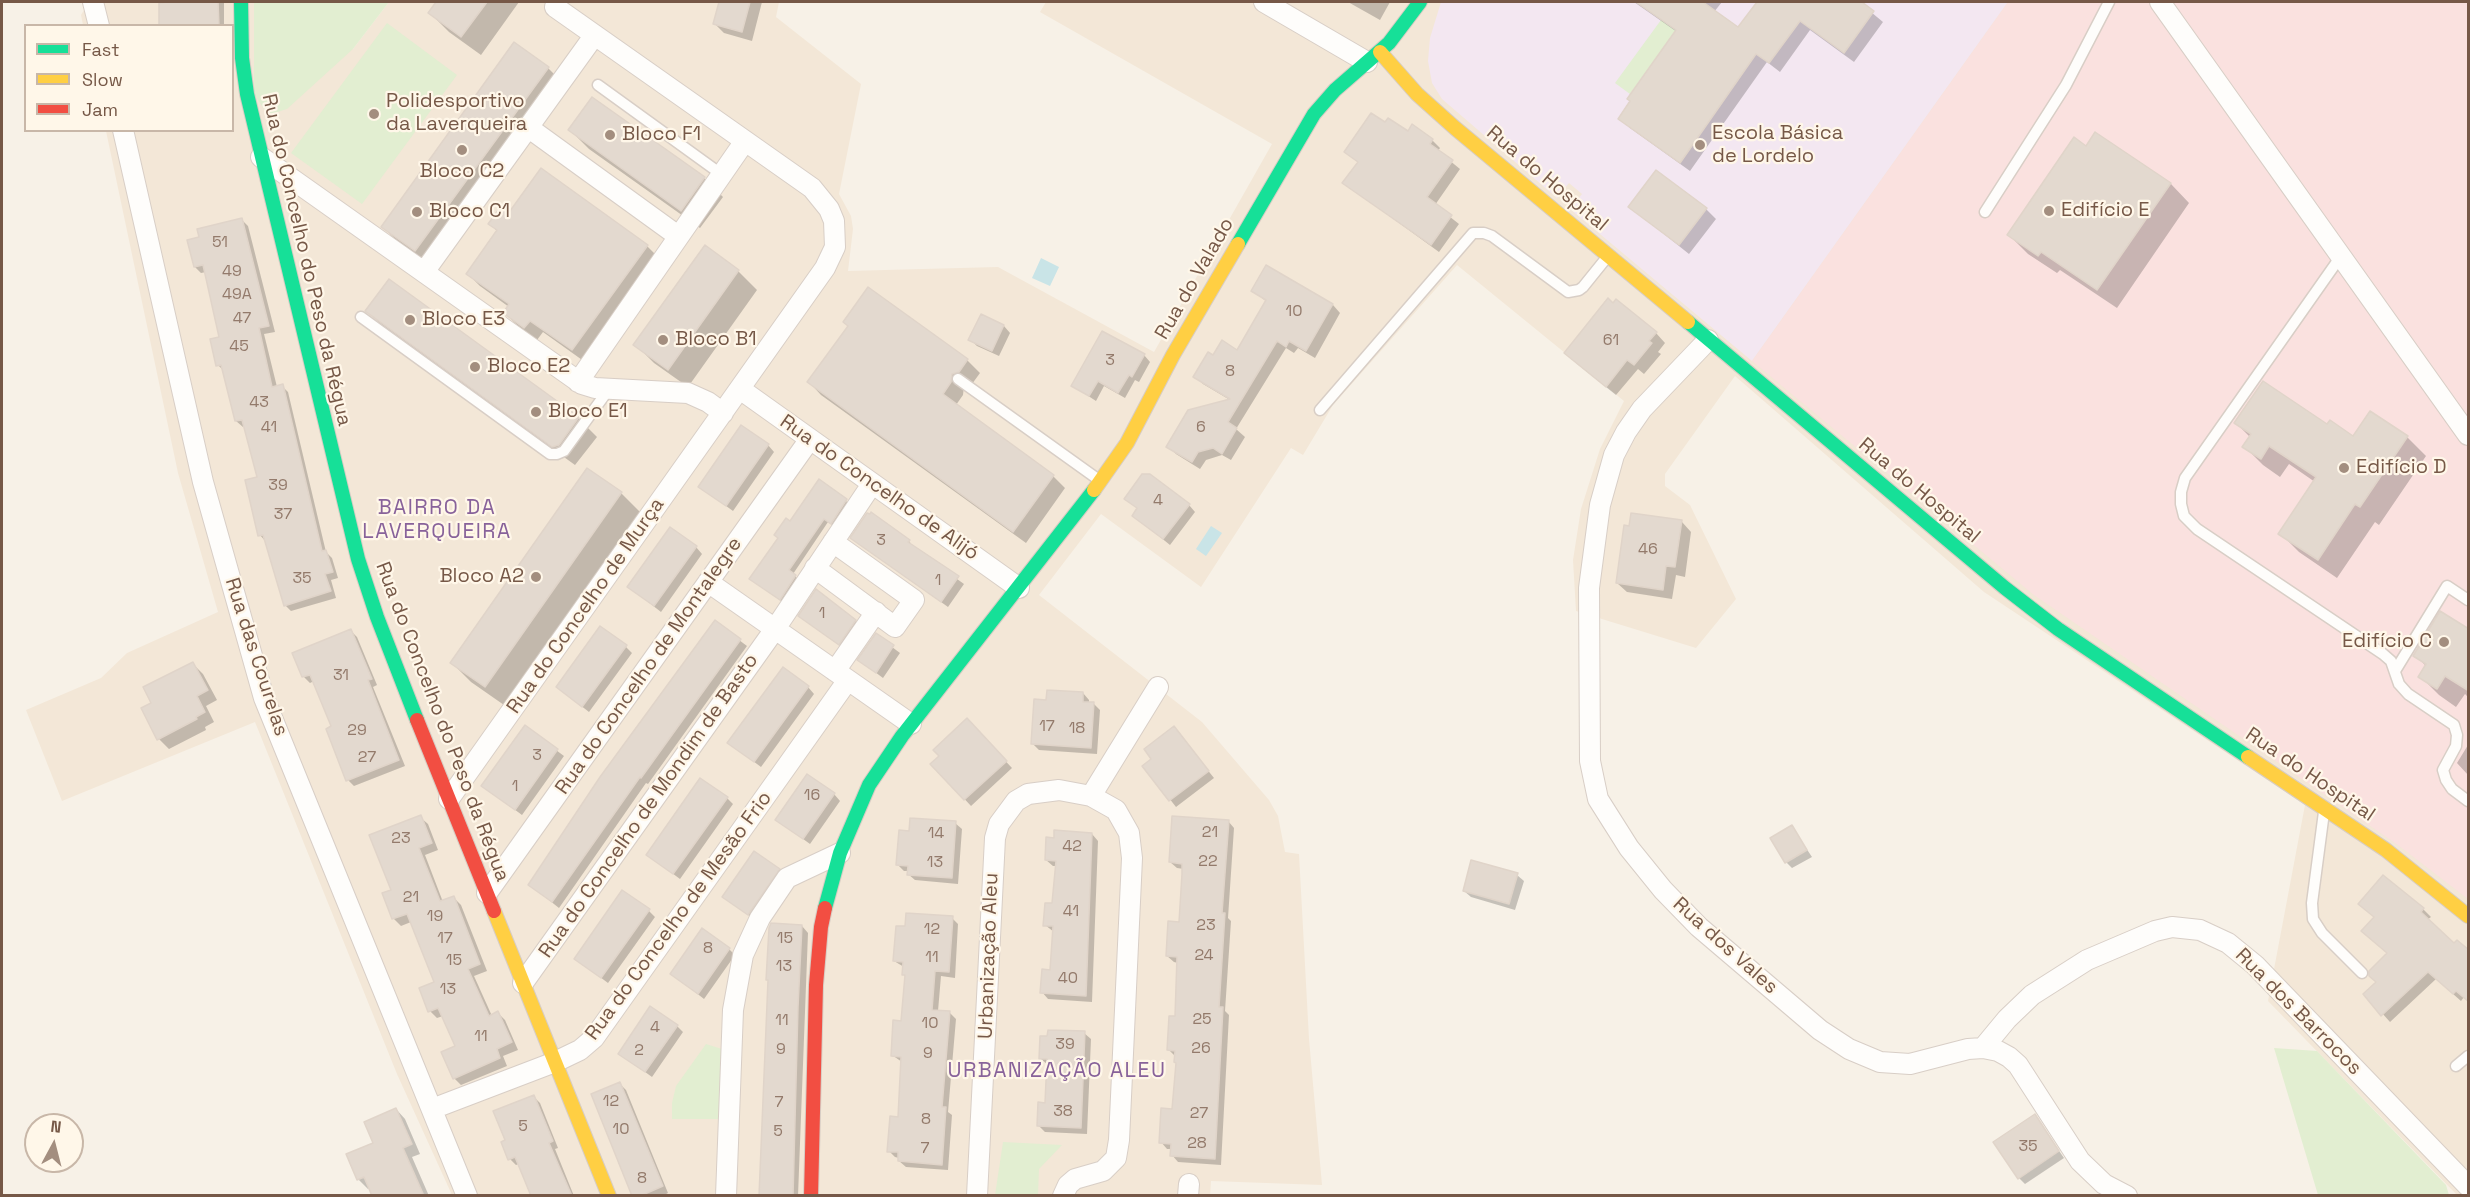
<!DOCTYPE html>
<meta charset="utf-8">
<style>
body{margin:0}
#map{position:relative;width:2470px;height:1197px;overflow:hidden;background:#f7f1e7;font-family:"Space Grotesk",sans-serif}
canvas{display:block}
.frame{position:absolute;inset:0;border:3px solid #765847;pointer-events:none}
.legend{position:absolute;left:24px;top:24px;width:210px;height:108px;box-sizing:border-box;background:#fff7e9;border:2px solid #c8b7a8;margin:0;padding:8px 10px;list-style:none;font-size:18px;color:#765847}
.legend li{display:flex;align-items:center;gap:12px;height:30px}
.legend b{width:30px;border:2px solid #c8b7a8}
.north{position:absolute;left:24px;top:1113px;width:60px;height:60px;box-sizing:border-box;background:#fff7e9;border:2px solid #c8b7a8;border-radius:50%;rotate:7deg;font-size:16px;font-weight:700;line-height:24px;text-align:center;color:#765847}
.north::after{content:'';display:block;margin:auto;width:21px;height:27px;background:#a38e7f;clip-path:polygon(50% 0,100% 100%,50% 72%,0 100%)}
</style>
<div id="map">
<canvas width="2470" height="1197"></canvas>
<div class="frame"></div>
<ul class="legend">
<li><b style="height:8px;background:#16e098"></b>Fast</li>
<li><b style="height:8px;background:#ffcf43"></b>Slow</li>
<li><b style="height:8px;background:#f24e42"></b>Jam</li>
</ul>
<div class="north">N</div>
</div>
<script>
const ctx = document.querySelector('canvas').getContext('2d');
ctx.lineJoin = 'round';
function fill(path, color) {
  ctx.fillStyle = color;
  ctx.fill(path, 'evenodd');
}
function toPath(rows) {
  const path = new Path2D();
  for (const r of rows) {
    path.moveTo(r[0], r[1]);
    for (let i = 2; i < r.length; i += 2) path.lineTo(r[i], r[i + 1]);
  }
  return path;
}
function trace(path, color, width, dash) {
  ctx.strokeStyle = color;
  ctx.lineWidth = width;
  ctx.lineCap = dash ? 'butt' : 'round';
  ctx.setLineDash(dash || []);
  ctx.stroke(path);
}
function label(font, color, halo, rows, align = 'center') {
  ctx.font = font + ' "Space Grotesk",sans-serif';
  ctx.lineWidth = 4.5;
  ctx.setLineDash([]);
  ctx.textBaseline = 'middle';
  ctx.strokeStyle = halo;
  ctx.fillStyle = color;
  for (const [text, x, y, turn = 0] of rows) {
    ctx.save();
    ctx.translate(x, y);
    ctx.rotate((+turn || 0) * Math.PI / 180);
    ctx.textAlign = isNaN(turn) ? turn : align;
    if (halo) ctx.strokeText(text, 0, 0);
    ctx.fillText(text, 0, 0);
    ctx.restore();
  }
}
const residential = toPath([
 [89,2,254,2,353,49,389,2,779,2,776,17,861,84,839,194,851,216,853,229,848,271,998,267,1154,352,1272,144,1040,12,1046,2,2468,2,2468,1195,2457,1195,2268,1001,2305,805,1984,592,1735,376,1665,474,1665,486,1690,505,1736,599,1696,648,1576,611,1573,560,1581,509,1600,449,1624,401,1457,265,1333,405,1303,455,1291,448,1201,587,1101,514,1039,595,1202,722,1269,800,1278,816,1285,852,1299,854,1309,1039,1322,1185,1211,1181,1210,1196,452,1195,397,1074,255,722,62,801,26,710,101,678,127,653,218,612,178,473,106,131,232,130,232,26,83,25,81,15]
]);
const education = toPath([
 [1441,2,2008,2,1752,361,1570,209,1582,194,1569,183,1557,198,1442,99,1432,83,1428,61,1430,38]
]);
const medical = toPath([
 [2008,2,2468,2,2468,899,2398,845,2034,595,1752,361]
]);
const green = toPath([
 [254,2,389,2,353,49,287,109,268,115,254,94],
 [1661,20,1679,33,1656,58,1630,94,1615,83],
 [387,23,457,75,362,204,291,153],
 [706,1044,722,1049,720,1119,672,1119,672,1103,676,1086],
 [2274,1048,2317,1051,2446,1185,2449,1195,2318,1195],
 [1003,1142,1062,1145,1039,1169,1038,1195,995,1195]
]);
const water = toPath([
 [1041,258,1059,267,1050,286,1032,278],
 [1211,526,1222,533,1206,556,1196,549]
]);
const shadow = toPath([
 [169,2,224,2,224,26,161,26],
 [438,2,519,2,481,55,449,32,430,13],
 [720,2,762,2,752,41,724,33,714,23],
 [1348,2,1390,2,1380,20],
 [1634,2,1722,2,1714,12,1738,29,1758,2,1859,2,1883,22,1854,62,1810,30,1780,72,1767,62,1690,171,1630,128,1620,118,1677,32],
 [548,68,567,87,434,269,402,246,383,227],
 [1385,124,1432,140,1440,148,1438,151,1460,169,1435,205,1459,224,1439,252,1344,183,1359,163,1346,152],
 [570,130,704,178,723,197,700,228,589,149],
 [2096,134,2171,184,2189,203,2117,308,2060,270,2057,273,2028,254,2009,235,2086,148],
 [1630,207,1706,209,1716,219,1689,254],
 [510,213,647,246,659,258,585,362,543,332,537,340,517,325,505,313,509,307,480,286,468,274,498,232,490,224],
 [242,220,248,226,275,332,264,334,277,387,282,386,288,392,326,552,332,558,338,578,331,580,336,598,291,611,285,605,266,542,260,535,259,478,245,426,243,427,236,421,225,372,218,365,221,338,206,272,201,273,195,267,201,238],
 [705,247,738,271,757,290,688,387,654,363,635,344],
 [389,281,578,418,597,437,575,465,386,329,367,311],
 [869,289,967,360,980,373,972,384,964,386,963,395,956,405,1053,476,1065,488,1026,543,821,395,809,382,850,327],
 [1253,291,1333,305,1340,313,1315,358,1298,348,1294,353,1286,348,1236,429,1245,437,1231,460,1222,455,1206,460,1200,469,1176,454,1168,446,1230,400,1203,384,1195,376,1213,357,1238,352,1267,302],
 [981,316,1004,326,1010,333,999,356,977,346,970,339],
 [1656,333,1665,343,1658,352,1661,354,1644,374,1638,369,1616,395,1576,363],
 [1144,355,1150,362,1139,382,1135,380,1125,398,1104,386,1096,401,1073,386],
 [2236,423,2327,426,2353,438,2407,437,2426,456,2379,525,2375,522,2337,578,2299,552,2280,533,2315,482,2289,464,2280,477,2263,465,2244,446,2250,437],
 [768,445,774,452,733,511,700,487],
 [588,470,621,493,640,512,504,705,471,682,452,663],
 [819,482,850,504,835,527,828,522,793,574,799,580,784,603,755,582,790,523],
 [1189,505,1195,512,1170,545,1134,516,1138,509],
 [1682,522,1691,532,1685,577,1676,575,1672,599,1627,592,1617,583],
 [852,538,909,541,914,548,964,584,948,607],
 [696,547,702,554,661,612,629,587],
 [855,621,862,627,846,650,807,622],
 [715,622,747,646,648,784,646,783,559,908,530,885],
 [351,631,357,637,377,685,373,687,405,766,354,786,348,780,333,727,314,681,310,683,304,677],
 [2468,631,2468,697,2465,694,2456,707,2439,695,2420,676,2426,666,2415,655],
 [876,635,900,653,883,678,859,660],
 [626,647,632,653,589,712,557,687],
 [193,664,203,674,217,700,206,706,214,722,205,727,206,730,169,749,159,739,153,703],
 [808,687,814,694,761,767,729,743],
 [1083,693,1089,700,1089,704,1094,704,1100,710,1097,754,1039,750,1033,744,1048,701],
 [967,720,1012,768,971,806,932,764,941,756],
 [525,727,564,756,522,815,483,786],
 [1174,728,1214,778,1176,807,1144,766,1153,759],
 [2468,745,2468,775,2457,763],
 [834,794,840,801,810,844,777,820],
 [727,798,733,804,680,879,648,855],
 [420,817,428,824,438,850,425,855,443,902,453,897,461,905,487,971,474,976,492,1016,498,1013,505,1020,518,1050,503,1056,507,1066,461,1085,454,1078,457,1046,443,1016,437,1018,430,1011,436,983,411,922,401,926,393,918,393,891],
 [1228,821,1234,828,1228,918,1231,921,1225,1011,1229,1015,1221,1165,1178,1162,1172,1155,1172,1149,1167,1149,1161,1142,1173,1111,1178,1064,1176,1057,1169,1050,1176,1017,1178,963,1174,962,1167,956,1180,923,1184,869,1177,868,1170,862],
 [955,823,962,829,958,884,915,880,908,874,909,871,904,871,897,864,910,832],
 [1792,827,1812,857,1792,868,1786,862],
 [1092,834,1098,841,1092,1002,1048,999,1042,992,1051,971,1054,932,1045,925,1054,905,1057,866,1053,866,1046,860],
 [779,870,785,876,755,920,724,897],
 [1517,875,1524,881,1515,910,1471,897,1464,891],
 [2383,877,2423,909,2431,917,2427,920,2454,945,2464,997,2461,1001,2436,979,2390,1022,2365,994,2378,982,2389,954,2375,918],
 [649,911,655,917,608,983,576,959],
 [952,918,958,924,955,978,941,976,938,1011,949,1012,956,1019,948,1112,952,1115,948,1170,906,1167,899,1161,899,1158,895,1157,889,1151,900,1118,902,1062,892,1055,903,1022,906,977,903,974,904,967,894,961],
 [802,926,808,933,798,1196,760,1196,770,982,767,979],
 [729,949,735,955,704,999,672,974],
 [677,1026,683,1032,652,1077,619,1053],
 [1084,1033,1091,1039,1087,1134,1045,1132,1038,1125,1047,1104,1048,1065,1040,1058],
 [620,1084,626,1090,668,1193,662,1196,633,1196],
 [533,1096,540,1103,558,1148,555,1149,574,1196,533,1196,519,1164,516,1165,510,1159,507,1141],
 [396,1109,405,1119,420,1154,412,1157,429,1196,374,1196,370,1188,368,1189,358,1179,375,1144],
 [2035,1116,2064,1158,2025,1184,2019,1178]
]);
const building = toPath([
 [167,2,218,2,219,26,159,26,159,3,167,2],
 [436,2,487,2,461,37,428,13,436,2],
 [719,2,750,2,742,32,713,24,719,2],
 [1636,2,1703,2,1738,27,1757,2,1862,2,1874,11,1844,53,1800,21,1769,63,1756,54,1680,163,1618,119,1630,101,1627,99,1676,30,1636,2],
 [514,42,549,67,415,251,381,227,514,42],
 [592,97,705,177,681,211,568,130,592,97],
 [1371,113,1385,122,1388,118,1408,131,1412,124,1433,139,1430,144,1453,160,1427,197,1452,215,1431,245,1342,183,1358,162,1344,152,1371,113],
 [2095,132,2171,183,2097,290,2041,252,2038,256,2007,235,2074,137,2086,146,2095,132],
 [541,168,648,245,572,350,530,321,524,328,503,313,509,304,466,274,497,230,488,224,502,205,510,211,541,168],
 [1656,170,1707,208,1679,245,1628,207,1656,170],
 [242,218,269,326,259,328,272,387,283,384,322,551,326,550,333,572,325,574,331,591,284,606,263,535,258,536,245,480,257,477,242,420,235,421,221,365,216,366,210,339,219,337,203,265,194,267,187,240,199,237,197,229,242,218],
 [705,245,739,270,668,370,633,345,705,245],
 [1266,265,1333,304,1306,351,1289,341,1286,347,1277,341,1228,422,1237,428,1222,454,1213,448,1198,452,1192,462,1166,447,1188,410,1230,399,1193,377,1208,352,1213,355,1222,340,1237,350,1266,300,1251,291,1266,265],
 [389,279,579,417,559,445,552,447,365,311,389,279],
 [868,287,968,359,959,372,952,374,951,382,943,394,1054,475,1013,532,807,382,848,326,843,322,868,287],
 [1608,298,1613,303,1616,299,1657,332,1649,341,1652,343,1634,365,1627,360,1606,387,1564,353,1608,298],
 [981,314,1004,325,992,351,968,340,981,314],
 [1102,331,1145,354,1132,377,1129,375,1118,393,1098,381,1089,396,1071,386,1102,331],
 [2263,381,2327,424,2330,420,2353,436,2370,411,2408,436,2360,507,2355,504,2318,560,2278,534,2316,477,2269,446,2261,459,2242,447,2251,434,2234,423,2263,381],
 [741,425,769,444,726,506,698,487,741,425],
 [587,468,622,492,485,687,450,663,587,468],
 [1142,474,1150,474,1190,504,1163,539,1132,516,1137,508,1124,499,1142,474],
 [819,479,847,499,831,524,824,519,789,570,796,575,780,600,749,579,778,538,774,535,786,518,790,521,819,479],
 [871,512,910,540,908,542,959,576,941,602,850,538,867,513,870,514,871,512],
 [1631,513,1682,520,1675,567,1666,566,1663,590,1616,583,1624,525,1629,526,1631,513],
 [670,527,697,546,654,606,627,587,670,527],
 [816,589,856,620,839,645,798,616,816,589],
 [2440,611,2469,629,2469,691,2445,676,2437,689,2418,677,2426,664,2413,656,2440,611],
 [715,620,741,639,641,778,640,777,552,902,528,885,600,777,715,620],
 [600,626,627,645,582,707,556,687,600,626],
 [351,629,372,679,368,680,399,760,346,781,326,729,331,726,310,675,302,677,292,653,351,629],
 [876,633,894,645,876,673,857,660,876,633],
 [193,662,208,690,197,696,205,712,196,717,197,719,157,740,141,708,151,703,143,687,193,662],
 [783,667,809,686,754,762,727,743,783,667],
 [1047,690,1083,692,1083,702,1094,702,1091,748,1031,744,1034,699,1046,700,1047,690],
 [967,718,1007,761,964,800,930,764,939,756,933,750,967,718],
 [525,725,558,749,515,810,481,786,525,725],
 [1174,726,1209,771,1169,801,1142,766,1151,759,1144,749,1174,726],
 [807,774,835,793,803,839,775,820,807,774],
 [700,778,728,797,673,874,646,855,700,778],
 [421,815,432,843,419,848,440,901,454,896,480,964,468,969,489,1016,498,1011,512,1042,497,1049,500,1058,453,1079,441,1052,455,1046,438,1008,428,1012,419,988,434,982,407,914,392,919,382,893,391,890,369,835,421,815],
 [1172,816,1229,820,1222,913,1225,913,1219,1007,1223,1007,1215,1159,1170,1156,1171,1144,1159,1143,1161,1108,1172,1109,1176,1063,1174,1062,1175,1051,1167,1050,1169,1016,1175,1016,1177,957,1166,956,1168,921,1179,922,1182,874,1182,864,1169,862,1172,816],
 [910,818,956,821,952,878,907,875,908,866,896,865,899,830,909,831,910,818],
 [1792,825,1807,850,1785,863,1770,838,1792,825],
 [1054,830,1092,833,1086,996,1040,993,1042,969,1050,970,1053,926,1043,926,1045,903,1052,903,1056,861,1045,860,1046,837,1054,838,1054,830],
 [754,851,780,869,748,915,722,897,754,851],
 [1471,860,1518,873,1509,904,1463,891,1471,860],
 [2383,875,2424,908,2421,912,2454,943,2457,940,2469,950,2469,1002,2456,991,2453,994,2428,972,2381,1016,2363,994,2376,982,2369,976,2369,971,2387,953,2361,931,2374,917,2358,904,2383,875],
 [622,890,650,909,601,978,574,959,622,890],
 [906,913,953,916,949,972,935,971,932,1010,950,1011,942,1107,946,1107,942,1165,898,1161,898,1152,887,1152,890,1116,898,1117,901,1057,891,1056,893,1020,901,1021,905,975,902,975,903,962,893,961,896,926,905,926,906,913],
 [771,923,802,925,798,1007,793,1196,759,1196,768,980,766,980,769,928,771,923],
 [702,928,730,948,698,994,670,974,702,928],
 [650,1006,678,1025,645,1072,618,1054,650,1006],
 [1048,1030,1085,1031,1081,1128,1037,1126,1038,1102,1045,1103,1047,1059,1039,1059,1040,1036,1047,1036,1048,1030],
 [620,1082,663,1186,640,1196,632,1196,591,1094,620,1082],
 [534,1095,553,1141,549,1143,572,1196,531,1196,515,1157,508,1160,501,1142,505,1140,493,1111,534,1095],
 [396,1108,412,1144,403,1148,424,1196,372,1196,364,1177,357,1180,346,1154,373,1143,364,1122,396,1108],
 [2035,1114,2059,1151,2018,1179,1993,1142,2035,1114]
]);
const lane = toPath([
 [598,85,721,174],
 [1985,212,2066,85,2109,2],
 [2341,256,2185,478,2181,492,2181,504,2184,516,2197,529,2383,654,2391,661,2399,684,2408,694,2454,725,2457,735,2456,746,2443,770,2446,780,2452,789,2468,801],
 [361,317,550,454,557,454,564,451,609,389],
 [958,379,1099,480],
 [1320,410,1473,233,1484,233,1492,236,1568,292,1579,290,1583,287,1608,256],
 [2395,671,2447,586,2468,600],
 [2324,812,2312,903,2313,919,2322,933,2362,973],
 [2456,1066,2468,1056]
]);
const street = toPath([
 [93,2,99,26],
 [1264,2,1367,62],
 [2160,2,2468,435],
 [529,128,678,236],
 [123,130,203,482,264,698,467,1196],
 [261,157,582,384,595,388,688,393,708,402,723,413],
 [424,272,594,36],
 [1708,340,1642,409,1626,432,1614,455,1600,505,1589,588,1590,761,1598,799,1629,848,1663,890,1699,927,1820,1030,1849,1049,1880,1062,1910,1064,1968,1049,1983,1048,1998,1051,2009,1057,2018,1065,2080,1161,2104,1184,2127,1196],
 [578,382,745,141],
 [740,389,1019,588],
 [815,568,895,627,914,600,833,542],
 [708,582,911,724],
 [835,671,876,612],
 [1091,796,1158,687],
 [449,799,825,268,835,247,834,221,829,209,812,188,555,7],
 [487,893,810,439],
 [523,983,775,629,872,484],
 [1983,1048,2007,1019,2032,995,2087,960,2155,931,2172,927,2200,930,2228,943,2255,965,2468,1186],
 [432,1109,555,1062,580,1050,594,1038,848,680],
 [726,1196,733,1010,743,955,760,918,787,878,840,853],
 [977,1196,995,838,999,824,1016,801,1028,794,1059,790,1091,796,1116,810,1129,833,1132,858,1119,1140,1116,1158,1103,1171,1075,1179,1068,1185,1063,1196],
 [1188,1196,1189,1184]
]);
const fast = toPath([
 [241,2,242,58,247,94,358,559,377,617,417,720],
 [1238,244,1314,114,1335,90,1389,43,1420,2],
 [1688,322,2005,588,2058,629,2248,757],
 [825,908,840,853,869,785,902,736,1094,490]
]);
const slow = toPath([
 [1380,52,1417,94,1455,128,1688,322],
 [1094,490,1127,443,1173,355,1238,244],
 [2248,757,2386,850,2468,916],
 [494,911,609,1196]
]);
const jam = toPath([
 [417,720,494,911],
 [811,1196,816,985,821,927,825,908]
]);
const markers = [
 [374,114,6,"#a38e7f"],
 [610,135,6,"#a38e7f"],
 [1700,145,6,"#a38e7f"],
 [462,150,6,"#a38e7f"],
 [2049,211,6,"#a38e7f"],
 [417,212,6,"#a38e7f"],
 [410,320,6,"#a38e7f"],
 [663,340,6,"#a38e7f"],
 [475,367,6,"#a38e7f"],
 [536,412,6,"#a38e7f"],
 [2344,468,6,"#a38e7f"],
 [536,577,6,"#a38e7f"],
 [2444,642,6,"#a38e7f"]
];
const numberNames = [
 ["51",220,243],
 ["49",232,272],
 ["49A",237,295],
 ["10",1294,312],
 ["47",242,319],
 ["61",1611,341],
 ["45",239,347],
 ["3",1110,361],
 ["8",1230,372],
 ["43",259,403],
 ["41",269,428],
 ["6",1201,428],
 ["39",278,486],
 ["4",1158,501],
 ["37",283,515],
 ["3",881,541],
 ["46",1648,550],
 ["35",302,579],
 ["1",938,581],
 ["1",822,614],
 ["31",341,676],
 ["17",1047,727],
 ["18",1077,729],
 ["29",357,731],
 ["3",537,756],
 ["27",367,758],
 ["1",515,787],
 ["16",812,796],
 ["21",1210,833],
 ["14",936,834],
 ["23",401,839],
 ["42",1072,847],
 ["22",1208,862],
 ["13",935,863],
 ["21",411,898],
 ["41",1071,912],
 ["19",435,917],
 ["23",1206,926],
 ["12",932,930],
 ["17",445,939],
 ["15",785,939],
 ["8",708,949],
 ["24",1204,956],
 ["11",932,958],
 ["15",454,961],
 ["13",784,967],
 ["40",1068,979],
 ["13",448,990],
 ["25",1202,1020],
 ["11",782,1021],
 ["10",930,1024],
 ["4",655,1028],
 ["11",481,1037],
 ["39",1065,1045],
 ["26",1201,1049],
 ["9",781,1050],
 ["2",639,1051],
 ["9",928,1054],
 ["12",611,1102],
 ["7",779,1103],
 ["38",1063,1112],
 ["27",1199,1114],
 ["8",926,1120],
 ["5",523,1127],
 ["10",621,1130],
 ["5",778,1132],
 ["28",1197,1144],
 ["35",2028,1147],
 ["7",925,1149],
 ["8",642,1179]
];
const poiNames = [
 ["Polidesportivo",386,102],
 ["da Laverqueira",386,125],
 ["Escola Básica",1712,134],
 ["de Lordelo",1712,157],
 ["Bloco F1",622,135],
 ["Bloco C2",462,172,"center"],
 ["Edifício E",2061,211],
 ["Bloco C1",429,212],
 ["Bloco E3",422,320],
 ["Bloco B1",675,340],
 ["Bloco E2",487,367],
 ["Bloco E1",548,412],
 ["Edifício D",2356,468],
 ["Bloco A2",524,577,"right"],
 ["Edifício C",2432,642,"right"]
];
const streetNames = [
 ["Rua do Hospital",1547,179,40],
 ["Rua do Concelho do Peso da Régua",306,260,77],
 ["Rua do Valado",1195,279,-60],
 ["Rua do Concelho de Alijó",879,488,35],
 ["Rua do Hospital",1919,491,40],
 ["Rua do Concelho de Murça",586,606,-55],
 ["Rua das Courelas",256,657,72],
 ["Rua do Concelho de Montalegre",649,666,-55],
 ["Rua do Concelho do Peso da Régua",442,722,69],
 ["Rua do Hospital",2310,775,34],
 ["Rua do Concelho de Mondim de Basto",649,806,-55],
 ["Rua do Concelho de Mesão Frio",679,916,-54],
 ["Rua dos Vales",1725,946,42],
 ["Urbanização Aleu",989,956,-88],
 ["Rua dos Barrocos",2298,1012,45]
];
const neighbourhoodNames = [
 ["BAIRRO DA",437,508],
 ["LAVERQUEIRA",437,532],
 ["URBANIZAÇÃO ALEU",1057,1071]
];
fill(residential, '#f3e7d7');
fill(education, '#f3e7f1');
fill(medical, '#fae1df');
fill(green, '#e2eed1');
fill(water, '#c9e4e7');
fill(shadow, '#0003');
fill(building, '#e3d9cf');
trace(building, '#e0d4c9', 1.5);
trace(lane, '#d8cec6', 13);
trace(street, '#d8cec6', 22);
trace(fast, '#d7cdc4', 16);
trace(slow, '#d7cdc4', 16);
trace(jam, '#d7cdc4', 16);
trace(lane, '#fefdfb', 10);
trace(street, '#fefdfb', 20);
trace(fast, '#16e098', 14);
trace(slow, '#ffcf43', 14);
trace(jam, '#f24e42', 14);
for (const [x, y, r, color] of markers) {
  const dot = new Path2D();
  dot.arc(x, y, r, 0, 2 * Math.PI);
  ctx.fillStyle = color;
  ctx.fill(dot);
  trace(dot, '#fff7e9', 2);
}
label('16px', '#937a6b', null, numberNames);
label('20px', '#765847', '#fff7e9', poiNames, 'left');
label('20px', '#765847', '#fff7e9', streetNames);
ctx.letterSpacing = '1.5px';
label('21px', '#88629a', '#fff7e9', neighbourhoodNames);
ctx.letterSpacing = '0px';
</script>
